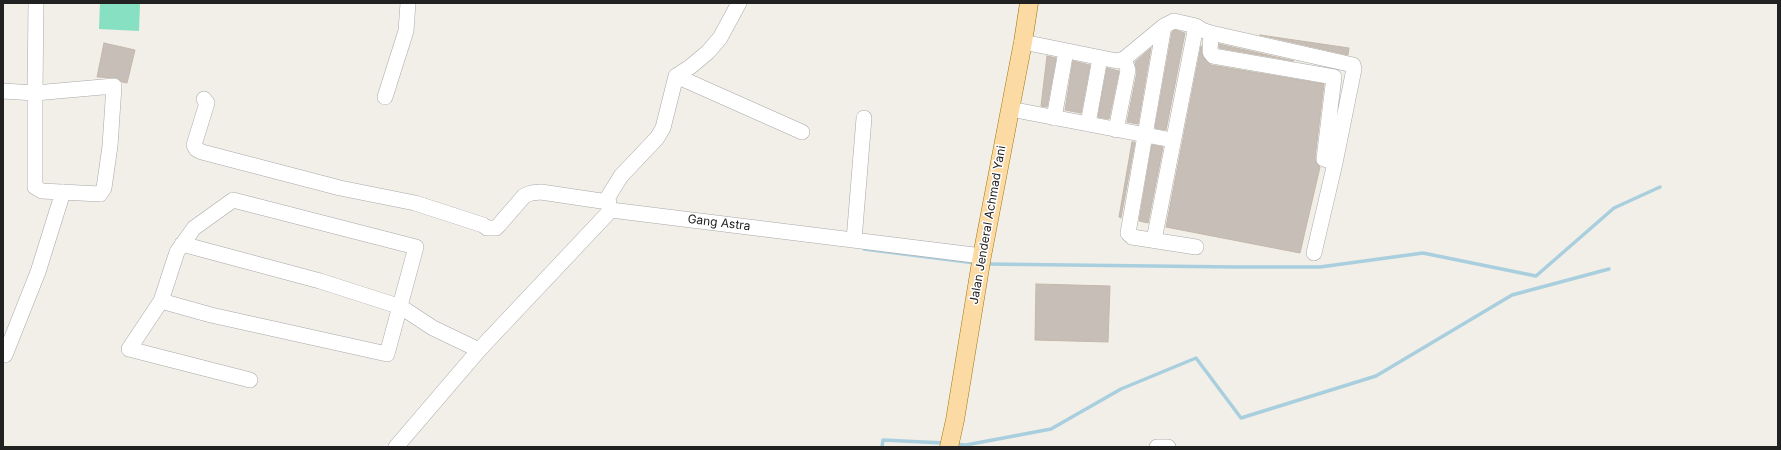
<!DOCTYPE html>
<style>
body{margin:0}
#map{position:relative;width:1781px;height:450px;overflow:hidden;background:#f1efe8;font-family:Inter,sans-serif}
canvas{display:block}
.frame{position:absolute;inset:0;border:4px solid #212121;pointer-events:none}
</style>
<div id="map">
<canvas width="1781" height="450"></canvas>
<div class="frame"></div>
</div>
<script>
const ctx = document.querySelector('canvas').getContext('2d');
ctx.lineJoin = 'round';
function fill(path, color) {
  ctx.fillStyle = color;
  ctx.fill(path, 'evenodd');
}
function toPath(rows) {
  const path = new Path2D();
  for (const r of rows) {
    path.moveTo(r[0], r[1]);
    for (let i = 2; i < r.length; i += 2) path.lineTo(r[i], r[i + 1]);
  }
  return path;
}
function trace(path, color, width, dash) {
  ctx.strokeStyle = color;
  ctx.lineWidth = width;
  ctx.lineCap = dash ? 'butt' : 'round';
  ctx.setLineDash(dash || []);
  ctx.stroke(path);
}
function label(font, color, halo, rows, align = 'center') {
  ctx.font = font + ' Inter,sans-serif';
  ctx.lineWidth = 3;
  ctx.setLineDash([]);
  ctx.textBaseline = 'middle';
  ctx.strokeStyle = halo;
  ctx.fillStyle = color;
  for (const [text, x, y, turn = 0] of rows) {
    ctx.save();
    ctx.translate(x, y);
    ctx.rotate((+turn || 0) * Math.PI / 180);
    ctx.textAlign = isNaN(turn) ? turn : align;
    if (halo) ctx.strokeText(text, 0, 0);
    ctx.fillText(text, 0, 0);
    ctx.restore();
  }
}
const pitch = toPath([
 [100,3,140,3,139,31,99,29]
]);
const stream = toPath([
 [864,249,975,263],
 [985,264,1236,267,1320,267,1423,253,1536,276,1614,208,1660,187],
 [954,444,966,445,1051,429,1121,389,1196,358,1241,418,1376,376,1512,295,1609,269],
 [882,447,883,440,944,443]
]);
const building = toPath([
 [1175,30,1185,33,1166,130,1155,128,1172,32,1175,30],
 [1260,35,1349,48,1348,55,1260,35],
 [104,43,135,50,127,83,122,82,118,78,97,77,104,43],
 [1219,44,1294,61,1219,48,1219,44],
 [1201,46,1203,57,1211,65,1324,84,1315,158,1316,162,1320,167,1300,253,1166,227,1201,46],
 [1151,48,1138,124,1127,122,1137,72,1135,62,1151,48],
 [1047,56,1056,58,1047,107,1041,106,1047,56],
 [1073,61,1090,65,1081,113,1065,110,1073,61],
 [1107,68,1119,71,1109,119,1098,117,1107,68],
 [1132,142,1135,142,1121,218,1119,217,1132,142],
 [1152,145,1163,147,1148,223,1139,221,1152,145],
 [1036,284,1110,286,1108,342,1035,340,1036,284]
]);
const minor = toPath([
 [1164,26,1128,233,1132,237,1196,247],
 [1211,33,1210,52,1213,56,1334,77,1324,159,1335,163],
 [1023,42,1117,61,1124,59,1164,26,1174,21,1196,26,1202,30,1211,33,1353,65,1354,69,1335,163,1314,253],
 [676,76,663,128,657,138,621,176,608,197,609,206,611,210,982,256],
 [676,76,802,132],
 [676,76,690,67,708,52,720,38,739,3],
 [3,91,35,93,114,86,110,146,104,188,100,194,42,191,35,187,35,93,36,3],
 [385,97,406,31,408,3],
 [204,99,207,103,194,145,196,149,202,152,340,188,415,203,483,225,487,228,496,228,499,225,524,196,531,193,541,192,608,202],
 [1010,109,1172,140],
 [1054,118,1066,51],
 [1088,124,1100,58],
 [1116,130,1128,70,1124,59],
 [854,240,864,118],
 [1154,240,1196,26],
 [182,244,320,281,401,307,433,328,479,350,611,210],
 [161,301,211,315,387,354,416,247,233,200,194,228,177,252,161,301,129,349,250,380],
 [5,355,38,272,63,192],
 [396,447,479,350],
 [1157,447,1168,447]
]);
const major = toPath([
 [949,447,955,420,982,256,1023,42,1029,3]
]);
const streetNames = [
 ["Gang Astra",719,223,7],
 ["Jalan Jenderal Achmad Yani",988,225,-80]
];
fill(pitch, '#87e0c2');
trace(stream, '#a9cfdf', 3.5);
fill(building, '#c6beb7');
trace(building, '#c3b7aa', 1);
trace(minor, '#a8a8a8', 16);
trace(major, '#9f7300', 19);
trace(minor, '#fff', 15);
trace(major, '#fcdaa3', 18);
label('12px', '#212121', '#fff', streetNames);
</script>
